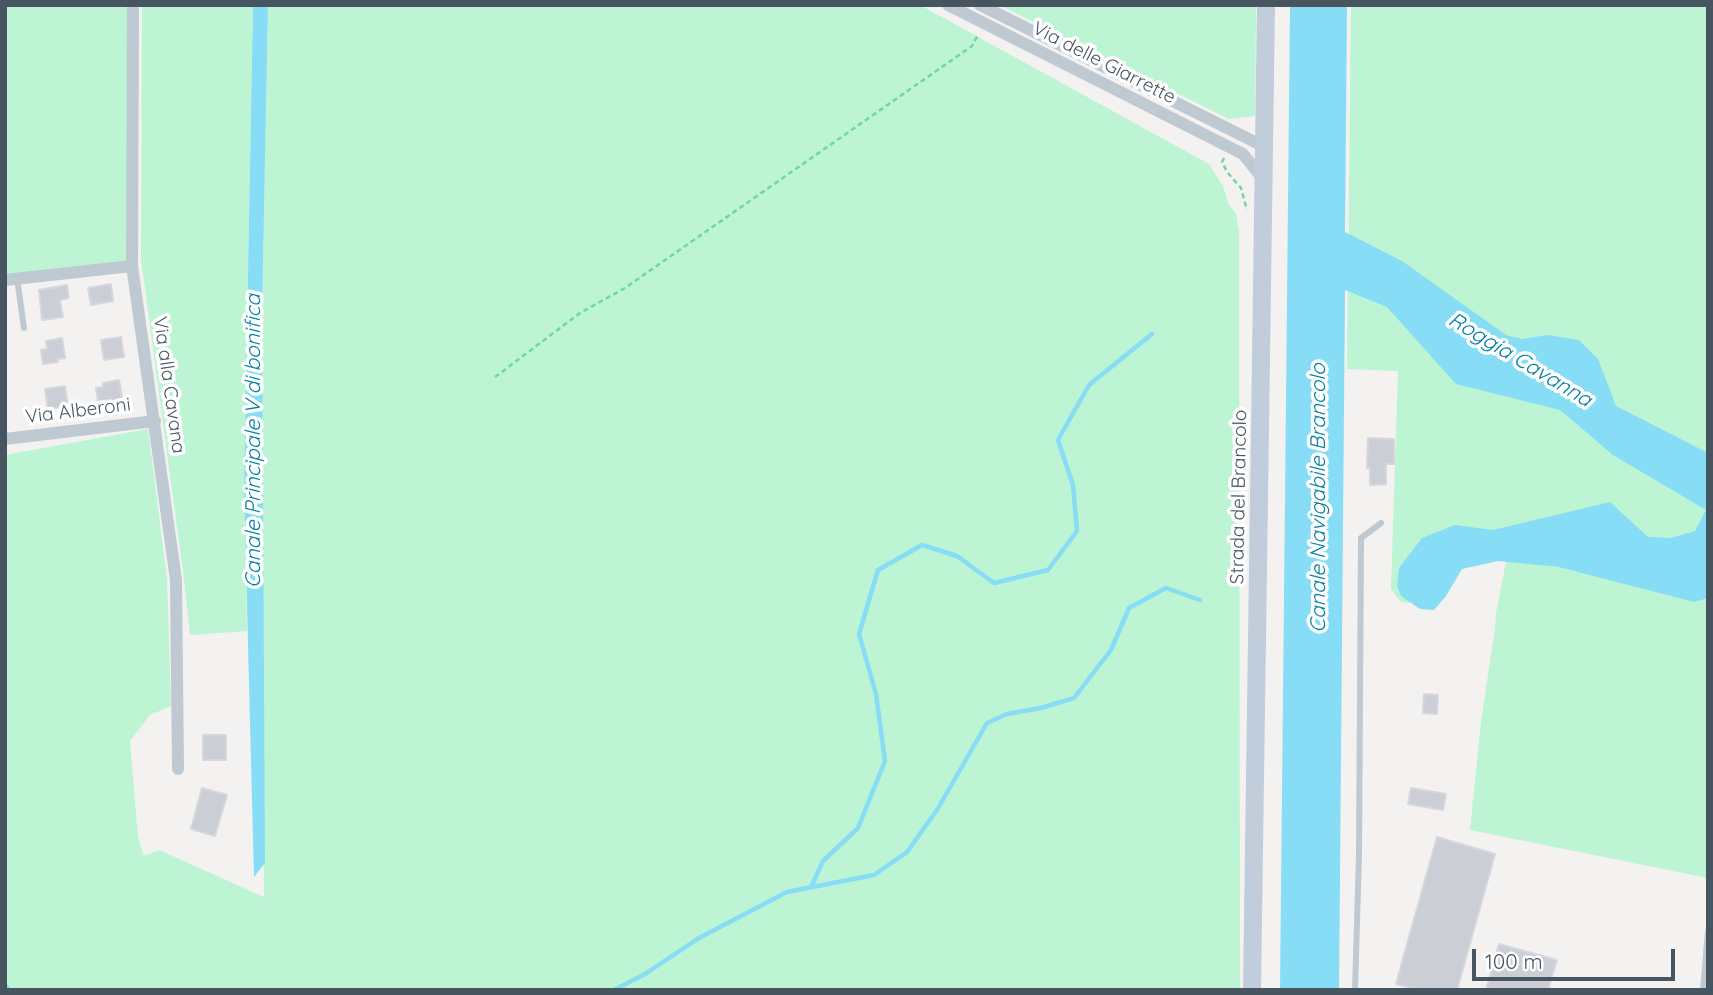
<!DOCTYPE html>
<style>
body{margin:0}
#map{position:relative;width:1713px;height:995px;overflow:hidden;background:#f4f1f1;font-family:Quicksand,sans-serif}
canvas{display:block}
.frame{position:absolute;inset:0;border:7px solid #475561;pointer-events:none}
.scale{position:absolute;left:1472px;top:949px;width:203px;height:32px;box-sizing:border-box;border:4px solid #475561;border-top:0;padding-left:9px;font-size:21px;line-height:24px;white-space:nowrap;color:#475561;-webkit-text-stroke:5px #fff;paint-order:stroke}
</style>
<div id="map">
<canvas width="1713" height="995"></canvas>
<div class="frame"></div>
<div class="scale">100 m</div>
</div>
<script>
const ctx = document.querySelector('canvas').getContext('2d');
ctx.lineJoin = 'round';
function fill(path, color) {
  ctx.fillStyle = color;
  ctx.fill(path, 'evenodd');
}
function toPath(rows) {
  const path = new Path2D();
  for (const r of rows) {
    path.moveTo(r[0], r[1]);
    for (let i = 2; i < r.length; i += 2) path.lineTo(r[i], r[i + 1]);
  }
  return path;
}
function trace(path, color, width, dash) {
  ctx.strokeStyle = color;
  ctx.lineWidth = width;
  ctx.lineCap = dash ? 'butt' : 'round';
  ctx.setLineDash(dash || []);
  ctx.stroke(path);
}
function label(font, color, halo, rows, align = 'center') {
  ctx.font = font + ' Quicksand,sans-serif';
  ctx.lineWidth = 7;
  ctx.setLineDash([]);
  ctx.textBaseline = 'middle';
  ctx.strokeStyle = halo;
  ctx.fillStyle = color;
  for (const [text, x, y, turn = 0] of rows) {
    ctx.save();
    ctx.translate(x, y);
    ctx.rotate((+turn || 0) * Math.PI / 180);
    ctx.textAlign = isNaN(turn) ? turn : align;
    if (halo) ctx.strokeText(text, 0, 0);
    ctx.fillText(text, 0, 0);
    ctx.restore();
  }
}
const green = toPath([
 [5,5,127,5,127,262,5,277],
 [142,5,253,5,244,490,247,631,190,635,184,579,141,259],
 [268,5,920,5,1209,164,1223,186,1229,205,1236,213,1239,232,1240,990,5,990,5,455,148,429,167,578,171,706,150,715,130,741,138,837,144,856,159,850,264,897,262,316],
 [999,5,1256,5,1255,116,1229,119],
 [1351,5,1708,5,1708,878,1470,830,1481,722,1495,628,1496,613,1507,557,1474,552,1414,603,1401,602,1391,589,1398,371,1347,369]
]);
const water = toPath([
 [253,5,268,5,262,316,265,863,254,877,244,490],
 [1290,5,1347,5,1345,232,1402,261,1506,335,1522,339,1547,335,1579,340,1598,359,1616,406,1708,453,1708,598,1694,602,1559,567,1498,561,1462,569,1446,596,1434,610,1420,609,1401,596,1397,586,1399,568,1422,538,1455,525,1493,530,1610,502,1648,537,1671,538,1695,531,1706,510,1613,455,1560,410,1456,384,1387,307,1345,290,1339,990,1280,990]
]);
const stream = toPath([
 [811,887,823,861,858,828,885,761,876,694,859,634,878,570,922,545,957,556,994,583,1048,570,1077,531,1073,485,1058,440,1089,385,1152,334],
 [5,985,9,990],
 [614,990,645,974,699,938,787,892,874,875,907,852,937,810,987,723,1007,714,1041,708,1074,698,1111,650,1129,608,1166,588,1200,600]
]);
const building = toPath([
 [111,284,113,301,91,305,88,288,111,284],
 [67,285,69,298,60,300,63,317,42,320,39,290,67,285],
 [121,337,124,357,104,360,101,340,121,337],
 [62,338,65,358,57,359,58,362,43,364,41,350,47,349,46,341,62,338],
 [119,380,123,403,106,406,105,400,98,401,96,388,103,387,103,383,119,380],
 [65,386,68,406,48,409,45,389,65,386],
 [1368,438,1394,439,1394,464,1386,464,1386,484,1370,485,1370,468,1367,468,1368,438],
 [1424,694,1438,695,1437,714,1423,713,1424,694],
 [203,735,226,735,226,760,203,760,203,735],
 [202,788,227,795,215,836,191,829,202,788],
 [1411,788,1446,794,1443,810,1408,804,1411,788],
 [1437,837,1495,854,1457,990,1418,990,1396,984,1437,837],
 [1499,944,1557,960,1548,990,1486,990,1499,944]
]);
const path = toPath([
 [1224,158,1222,162,1227,172,1241,188,1247,210],
 [495,377,580,313,625,288,972,46,978,35]
]);
const lane = toPath([
 [17,278,24,328],
 [1355,990,1359,855,1361,538,1381,523],
 [1703,990,1708,931]
]);
const street = toPath([
 [133,5,132,266,176,580,178,769],
 [948,5,1243,154,1264,180],
 [980,5,1265,147],
 [5,280,132,266],
 [5,439,155,421]
]);
const secondary = toPath([
 [1252,990,1266,5]
]);
const streetNames = [
 ["Via delle Giarrette",1104,63,27],
 ["Via alla Cavana",169,385,82],
 ["Via Alberoni",78,411,-7],
 ["Strada del Brancolo",1239,497,-89]
];
const waterNames = [
 ["Roggia Cavanna",1520,360,31],
 ["Canale Principale V di bonifica",254,441,-90],
 ["Canale Navigabile Brancolo",1319,498,-90]
];
fill(green, '#bdf4d3');
fill(water, '#86ddf5');
trace(stream, '#86ddf5', 4.5);
fill(building, '#cbced4');
trace(building, '#d5d7dd', 2);
trace(path, '#71d6a5', 2.5, [5, 3.5]);
trace(lane, '#bec9d2', 6);
trace(street, '#bec9d2', 12);
trace(secondary, '#c1cdda', 18);
label('19px', '#475561', '#fff', streetNames);
label('italic 21px', '#0380a2', '#fff', waterNames);
</script>
